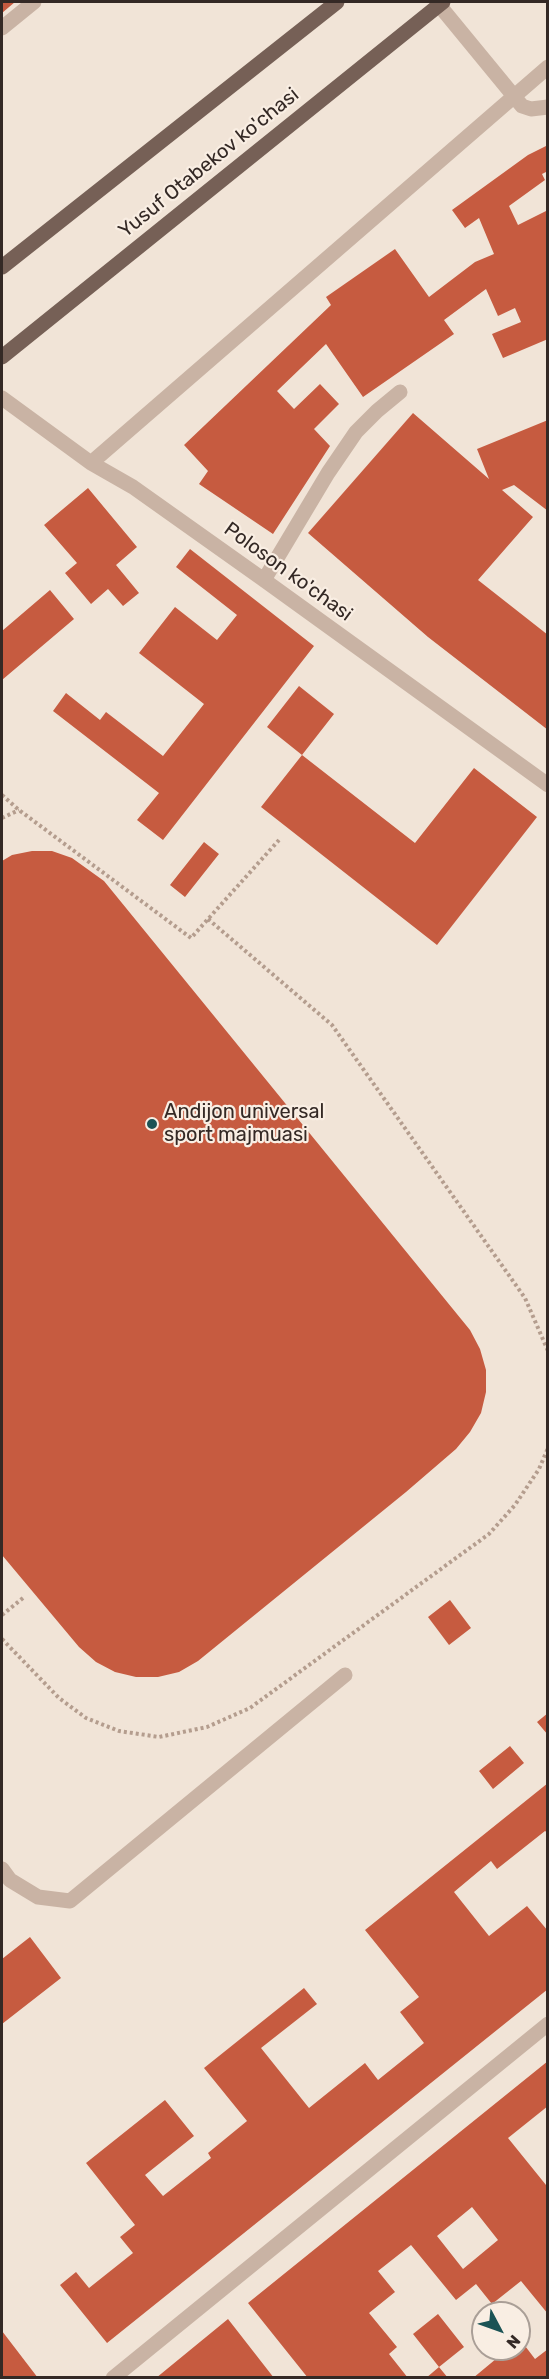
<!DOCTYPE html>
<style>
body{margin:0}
#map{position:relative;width:549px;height:2379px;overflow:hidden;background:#f1e4d7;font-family:Rubik,sans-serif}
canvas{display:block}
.frame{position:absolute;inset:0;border:3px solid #342925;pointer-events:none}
.north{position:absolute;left:471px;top:2301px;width:60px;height:60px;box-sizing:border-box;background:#f9eee3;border:2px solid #aa9f97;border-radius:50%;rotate:131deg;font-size:16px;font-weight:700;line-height:24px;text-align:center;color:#342925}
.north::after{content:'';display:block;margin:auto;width:21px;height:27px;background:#1b5355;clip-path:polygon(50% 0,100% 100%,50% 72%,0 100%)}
</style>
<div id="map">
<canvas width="549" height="2379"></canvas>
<div class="frame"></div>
<div class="north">N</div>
</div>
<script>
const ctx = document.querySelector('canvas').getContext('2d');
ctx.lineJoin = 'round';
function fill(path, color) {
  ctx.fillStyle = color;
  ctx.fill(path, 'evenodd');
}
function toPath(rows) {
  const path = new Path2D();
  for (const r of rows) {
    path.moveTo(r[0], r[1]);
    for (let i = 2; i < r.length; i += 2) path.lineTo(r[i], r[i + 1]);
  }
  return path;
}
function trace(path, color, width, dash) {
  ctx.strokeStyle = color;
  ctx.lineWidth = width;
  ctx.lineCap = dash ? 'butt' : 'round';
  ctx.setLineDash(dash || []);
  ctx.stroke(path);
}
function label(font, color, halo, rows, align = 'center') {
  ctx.font = font + ' Rubik,sans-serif';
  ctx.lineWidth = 4.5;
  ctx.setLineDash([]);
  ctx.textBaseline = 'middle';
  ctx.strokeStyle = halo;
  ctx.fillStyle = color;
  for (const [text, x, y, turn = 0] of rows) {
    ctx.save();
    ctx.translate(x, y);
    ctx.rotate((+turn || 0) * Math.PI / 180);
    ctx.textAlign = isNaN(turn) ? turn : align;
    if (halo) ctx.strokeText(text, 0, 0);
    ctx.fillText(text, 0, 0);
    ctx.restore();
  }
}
const building = toPath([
 [2,2,15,2,2,13],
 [548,145,548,171,542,174,545,180,509,206,518,225,548,210,548,339,503,358,492,334,521,322,515,308,498,316,486,289,444,320,454,334,363,397,326,344,277,391,294,409,320,384,339,404,314,429,330,446,273,534,199,484,208,471,184,445,331,305,326,297,395,249,429,297,475,262,494,254,479,218,465,228,452,210,528,155],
 [413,413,489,479,477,449,548,420,548,511,514,485,502,490,533,517,478,580,548,635,548,730,428,637,308,533],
 [88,488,137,547,116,565,139,593,123,606,108,589,91,604,65,573,77,563,44,525],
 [190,549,314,646,163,840,137,820,159,793,53,711,66,693,100,720,106,712,163,756,204,704,139,653,175,607,217,640,237,615,176,567],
 [50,590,74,619,2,680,2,631],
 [299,686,334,714,302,755,267,727],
 [302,755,415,843,474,768,537,817,437,945,261,807],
 [204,842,219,854,185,897,170,885],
 [32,851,52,851,72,858,104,881,470,1330,480,1349,486,1370,486,1392,481,1413,470,1432,456,1449,406,1492,198,1661,179,1672,158,1677,136,1677,115,1672,96,1662,79,1647,2,1555,2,861,12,855],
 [450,1600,471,1628,449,1645,428,1617],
 [548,1713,548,1735,537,1722],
 [510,1746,524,1763,493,1789,479,1771],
 [548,1783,548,1833,545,1831,497,1869,491,1861,454,1892,489,1936,527,1906,548,1931,548,1989,107,2343,60,2285,76,2272,89,2288,133,2253,120,2237,135,2225,86,2163,165,2100,194,2136,145,2175,163,2196,211,2158,208,2153,247,2121,204,2068,304,1988,317,2004,261,2048,309,2108,365,2063,378,2080,424,2043,400,2012,419,1997,365,1930],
 [30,1937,61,1978,2,2024,2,1959],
 [548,2061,548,2106,508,2138,546,2185,548,2184,548,2314,521,2281,492,2304,476,2284,456,2300,411,2245,378,2271,395,2292,369,2313,397,2347,389,2354,408,2378,308,2378,248,2303],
 [472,2207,498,2240,463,2269,437,2236],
 [438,2314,464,2347,439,2367,413,2334],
 [228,2319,274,2378,156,2378],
 [2,2331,38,2378,2,2378],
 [519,2338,535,2359,548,2349,548,2378,473,2378,508,2349,519,2349],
 [439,2367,448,2378,426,2378]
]);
const path = toPath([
 [2,795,19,810,191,938,279,840],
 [2,818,19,810],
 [208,919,332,1025,525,1298,548,1351],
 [2,1615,23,1598],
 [2,1639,59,1698,86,1718,119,1731,159,1737,207,1727,250,1708,489,1534,515,1505,539,1469,548,1448]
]);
const minor = toPath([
 [439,5,522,106,531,109,548,107],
 [2,28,34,2],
 [2,398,91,463,133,487,264,580,548,785],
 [91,463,548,67],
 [264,580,328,473,356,432,377,411,400,392],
 [2,1869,10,1880,38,1897,70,1901,345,1675],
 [113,2378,548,2024]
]);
const major = toPath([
 [2,267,337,2],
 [2,357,443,2]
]);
const markers = [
 [152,1124,6,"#1b5355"]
];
const streetNames = [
 ["Yusuf Otabekov ko'chasi",209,163,-39],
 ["Poloson ko'chasi",288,572,36]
];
const poiNames = [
 ["Andijon universal",164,1112],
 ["sport majmuasi",164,1135]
];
fill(building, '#c65b40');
trace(path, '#b49d8e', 4, [3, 3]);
trace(minor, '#c9b3a4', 15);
trace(major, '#766056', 15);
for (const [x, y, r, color] of markers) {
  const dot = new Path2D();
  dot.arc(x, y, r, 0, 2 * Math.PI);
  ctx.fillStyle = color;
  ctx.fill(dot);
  trace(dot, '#f9eee3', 2);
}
label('20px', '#342925', '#f9eee3', streetNames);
label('20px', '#342925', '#f9eee3', poiNames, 'left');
</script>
